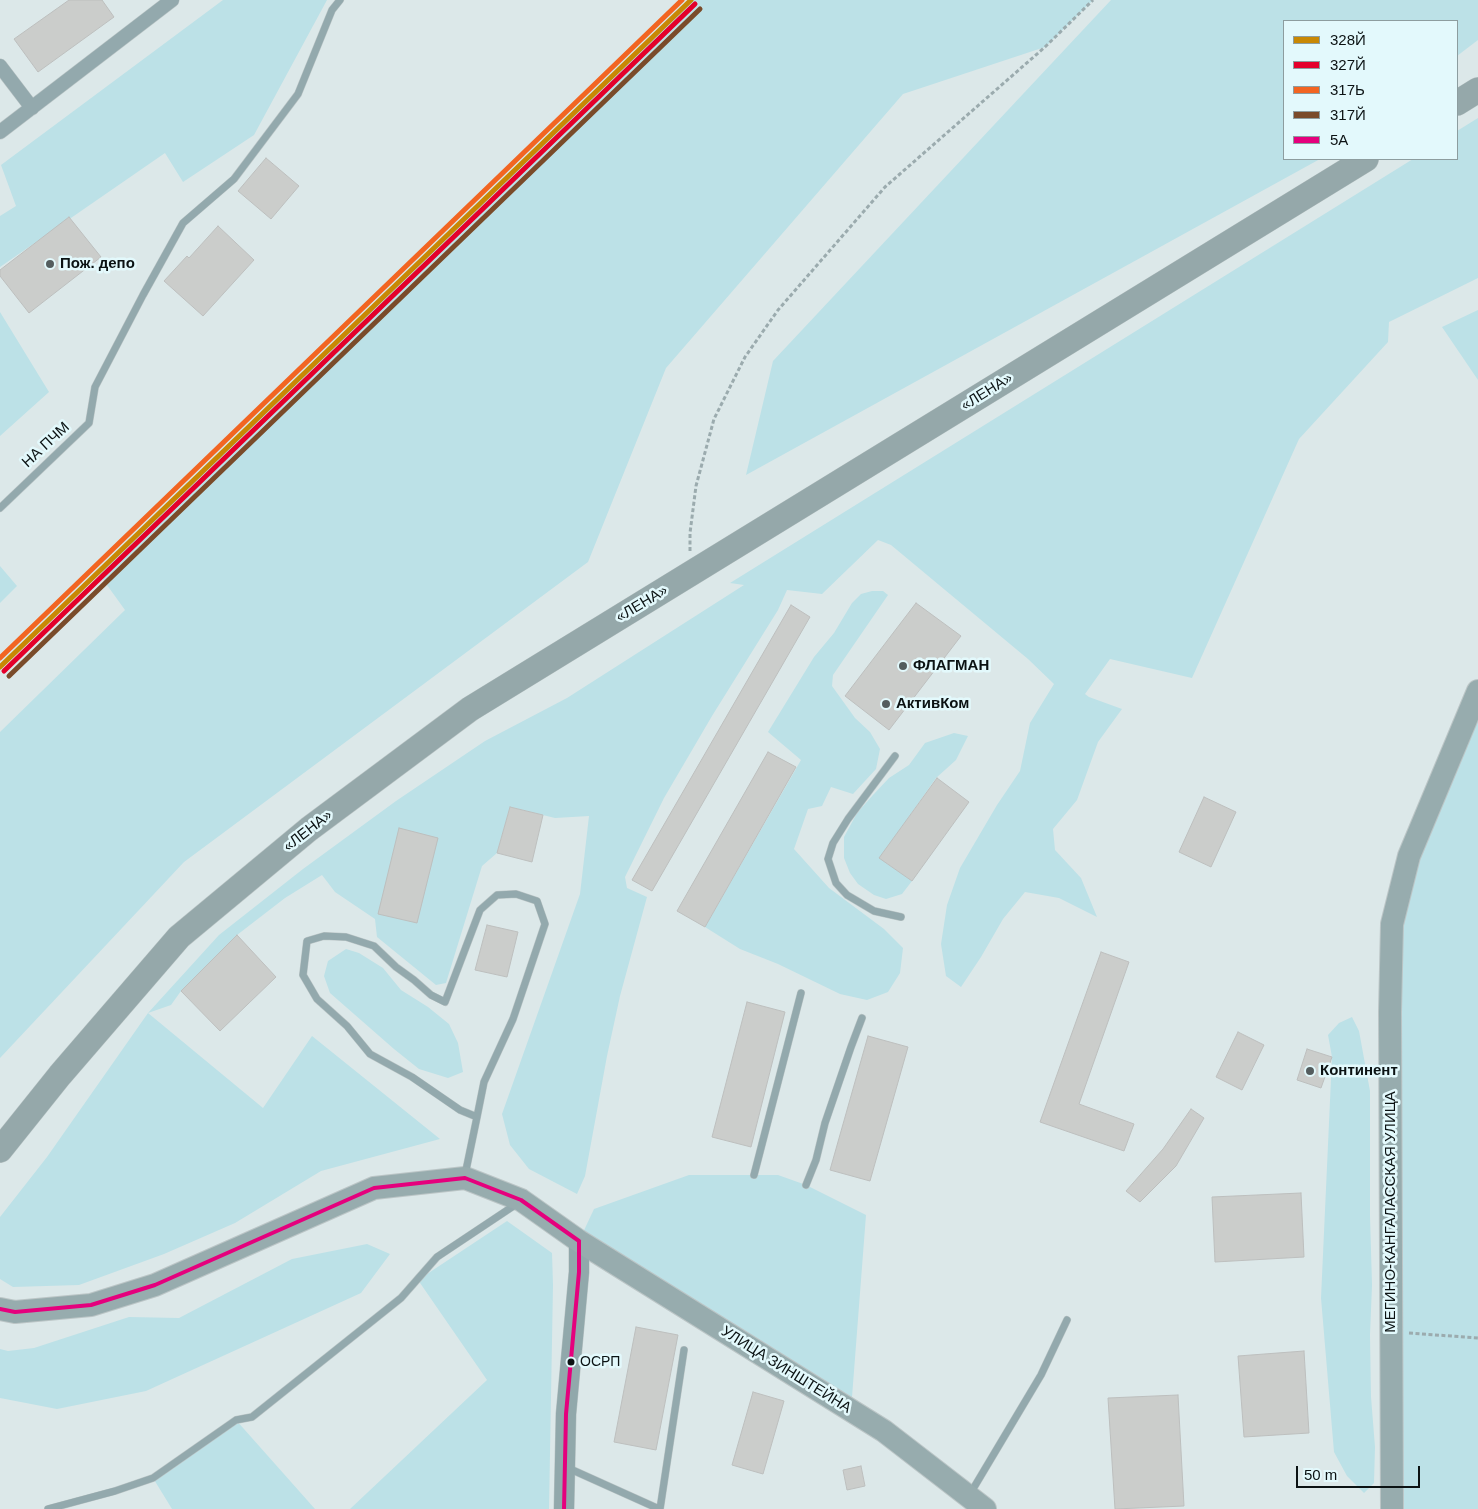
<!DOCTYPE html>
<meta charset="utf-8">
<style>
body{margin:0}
#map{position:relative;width:1478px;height:1509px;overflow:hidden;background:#dce8e9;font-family:Helvetica,sans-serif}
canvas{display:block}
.legend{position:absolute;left:1283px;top:20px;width:175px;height:140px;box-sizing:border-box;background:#e3f9fc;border:1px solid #8d9d9f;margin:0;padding:6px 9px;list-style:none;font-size:15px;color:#0b1213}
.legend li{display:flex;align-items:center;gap:10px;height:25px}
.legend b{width:25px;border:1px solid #8d9d9f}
.scale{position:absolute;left:1296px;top:1466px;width:124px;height:22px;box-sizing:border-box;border:2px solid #0b1213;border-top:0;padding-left:6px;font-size:15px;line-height:18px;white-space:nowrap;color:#0b1213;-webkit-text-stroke:4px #e3f9fc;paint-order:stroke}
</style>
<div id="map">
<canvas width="1478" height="1509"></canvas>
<ul class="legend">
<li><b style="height:6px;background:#c88804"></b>328Й</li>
<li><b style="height:6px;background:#e4002b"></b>327Й</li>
<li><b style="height:6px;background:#f26522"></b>317Ь</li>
<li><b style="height:6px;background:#7a4b2a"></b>317Й</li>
<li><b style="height:6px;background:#e5007d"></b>5А</li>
</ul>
<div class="scale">50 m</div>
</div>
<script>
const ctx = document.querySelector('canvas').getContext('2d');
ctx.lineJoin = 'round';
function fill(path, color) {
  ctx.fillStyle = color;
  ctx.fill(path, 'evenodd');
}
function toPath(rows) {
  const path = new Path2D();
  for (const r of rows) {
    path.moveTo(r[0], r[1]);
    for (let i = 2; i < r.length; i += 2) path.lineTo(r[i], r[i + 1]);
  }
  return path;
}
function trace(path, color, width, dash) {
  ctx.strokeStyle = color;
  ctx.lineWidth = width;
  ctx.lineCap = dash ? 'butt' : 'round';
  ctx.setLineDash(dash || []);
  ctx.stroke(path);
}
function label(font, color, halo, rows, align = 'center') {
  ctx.font = font + ' Helvetica,sans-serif';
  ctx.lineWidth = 5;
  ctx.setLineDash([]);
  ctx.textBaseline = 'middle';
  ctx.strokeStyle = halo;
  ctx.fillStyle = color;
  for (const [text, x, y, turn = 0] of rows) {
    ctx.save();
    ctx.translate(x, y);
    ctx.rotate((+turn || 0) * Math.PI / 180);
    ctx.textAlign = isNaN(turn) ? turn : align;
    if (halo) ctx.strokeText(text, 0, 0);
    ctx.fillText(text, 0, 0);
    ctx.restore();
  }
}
const green = toPath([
 [223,0,327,0,254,135,183,182,165,153,0,267,0,216,16,206,1,165],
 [691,0,1093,0,1045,47,903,94,666,368,588,562,184,862,0,1058,0,732,125,610,99,574],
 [1111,0,1478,0,1478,40,1457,56,1457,21,1284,21,1284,159,1320,159,746,475,773,361],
 [1478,118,1478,278,1389,322,1388,342,1299,439,1192,678,1110,659,1085,694,1089,697,1122,709,1098,742,1077,800,1053,829,1055,850,1081,878,1097,917,1059,898,1025,892,1003,919,981,957,961,987,946,976,941,944,947,905,960,868,997,805,1020,771,1030,723,1054,684,1028,659,891,545,878,540,822,594,787,590,778,610,712,716,664,798,625,877,627,888,647,897,620,996,607,1056,585,1176,577,1194,529,1169,510,1145,502,1114,580,894,589,816,555,818,510,807,497,853,482,866,446,983,436,985,377,937,375,919,335,892,322,875,285,898,237,935,181,991,171,1005,148,1013,263,1108,312,1036,440,1139,321,1171,235,1223,164,1254,79,1285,13,1287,0,1279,0,1217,47,1157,148,1013,219,935,303,869,396,801,485,741,567,698,744,585,730,583,1413,159,1457,159,1457,131],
 [1478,310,1478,380,1442,327],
 [0,312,49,392,0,436],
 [0,566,17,586,0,603],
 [872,591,883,591,888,595,833,675,832,686,855,718,870,732,880,749,876,769,853,794,831,787,822,806,808,809,794,849,829,888,884,929,903,948,900,973,888,992,867,1000,840,994,778,964,740,949,705,927,801,760,768,732,814,657,834,633,852,603,861,594],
 [1478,691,1478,1509,1392,1509,1392,924],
 [954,733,968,736,956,760,936,778,880,858,912,881,902,894,886,899,874,895,858,884,850,873,844,858,844,837,857,813,873,795,889,778,909,765,925,743],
 [346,949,359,953,383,968,401,990,428,1007,449,1024,458,1043,463,1072,448,1078,419,1069,394,1049,330,993,324,976,328,961],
 [1352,1017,1359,1031,1370,1091,1370,1216,1372,1285,1370,1335,1371,1397,1375,1447,1374,1483,1364,1493,1347,1476,1334,1452,1321,1298,1332,1057,1328,1035,1339,1023],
 [689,1175,778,1175,806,1185,866,1215,851,1410,579,1241,594,1209],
 [507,1221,552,1253,553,1285,549,1509,350,1509,487,1380,418,1280],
 [367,1244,390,1254,361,1293,146,1391,57,1409,0,1398,0,1349,8,1351,34,1348,129,1317,179,1318,292,1259],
 [236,1420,315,1509,172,1509,153,1478]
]);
const building = toPath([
 [69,0,102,0,114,17,38,72,14,39,69,0],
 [266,158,299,186,271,219,238,191,266,158],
 [69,217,101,257,29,313,0,276,0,270,69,217],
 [218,226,254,260,203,316,164,281,187,256,189,258,218,226],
 [916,603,961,636,889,730,845,696,916,603],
 [791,605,810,617,652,891,632,880,791,605],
 [768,752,796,767,705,927,677,911,768,752],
 [937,778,969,802,912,881,879,858,937,778],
 [1204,797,1236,812,1211,867,1179,852,1204,797],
 [510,807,543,815,532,862,497,853,510,807],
 [399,828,438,838,417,923,378,914,399,828],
 [487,925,518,932,507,977,475,970,487,925],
 [237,935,276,977,220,1031,181,991,237,935],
 [1101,952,1129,962,1079,1104,1134,1124,1124,1151,1040,1122,1101,952],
 [747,1002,785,1012,751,1147,712,1137,747,1002],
 [1238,1032,1264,1045,1242,1090,1216,1077,1238,1032],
 [868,1036,908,1047,870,1181,830,1170,868,1036],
 [1307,1049,1332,1057,1321,1088,1297,1080,1307,1049],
 [1191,1109,1204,1118,1176,1166,1140,1202,1126,1191,1163,1149,1191,1109],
 [1301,1193,1304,1257,1215,1262,1212,1197,1301,1193],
 [636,1327,678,1335,656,1450,614,1442,636,1327],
 [1304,1351,1309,1433,1244,1437,1238,1356,1304,1351],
 [753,1392,784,1401,763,1474,732,1465,753,1392],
 [1178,1395,1184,1506,1115,1509,1108,1398,1178,1395],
 [861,1466,865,1486,847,1490,843,1470,861,1466]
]);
const path = toPath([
 [690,551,690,533,696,486,714,419,745,357,778,310,885,187,1045,47,1093,0],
 [1409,1333,1478,1338]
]);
const lane = toPath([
 [0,508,89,423,95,387,143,295,183,223,234,179,298,94,332,10,340,0],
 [895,756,848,819,833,843,828,859,836,883,847,895,874,911,901,917],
 [465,1175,477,1117,484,1082,513,1019,545,924,537,901,516,894,497,895,480,910,445,1002,431,995,414,980,396,967,374,946,346,937,324,936,307,941,303,975,317,999,347,1026,370,1054,412,1077,460,1110,477,1117],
 [754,1175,801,993],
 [806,1185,816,1160,825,1123,851,1047,862,1018],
 [568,1468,659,1509],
 [970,1494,1041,1375,1067,1320],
 [48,1509,115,1491,153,1478,236,1420,252,1417,401,1298,437,1257,518,1203],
 [660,1509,684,1350]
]);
const street = toPath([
 [0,66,32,108],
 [0,132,172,0]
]);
const secondary = toPath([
 [564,1509,566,1414,579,1272,579,1241]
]);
const primary = toPath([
 [0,1309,15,1312,91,1305,155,1285,374,1188,465,1178,521,1200,579,1241,884,1431,985,1509],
 [1392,1509,1390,1012,1392,924,1409,856,1478,691]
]);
const highway = toPath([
 [1457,103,1478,90],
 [0,1150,60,1075,179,937,309,829,470,709,1366,159]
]);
const bus1 = toPath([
 [0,1309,15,1312,91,1305,155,1285,374,1188,465,1178,521,1200,579,1241],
 [564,1509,566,1414,579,1272,579,1241]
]);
const rail1 = toPath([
 [0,667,691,0]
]);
const rail2 = toPath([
 [4,671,695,4]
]);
const rail3 = toPath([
 [0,658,682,0]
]);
const rail4 = toPath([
 [9,676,700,9]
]);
const markers = [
 [50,264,5,"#545d5e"],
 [903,666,5,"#545d5e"],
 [886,704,5,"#545d5e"],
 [1310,1071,5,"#545d5e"],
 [571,1362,4.5,"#0b1213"]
];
const busNames = [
 ["ОСРП",580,1362]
];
const poiNames = [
 ["Пож. депо",60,264],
 ["ФЛАГМАН",913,666],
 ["АктивКом",896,704],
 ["Континент",1320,1071]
];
const streetNames = [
 ["«ЛЕНА»",987,392,-32],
 ["НА ПЧМ",46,445,-43],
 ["«ЛЕНА»",642,604,-31],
 ["«ЛЕНА»",308,831,-38],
 ["МЕГИНО-КАНГАЛАССКАЯ УЛИЦА",1391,1212,-90],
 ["УЛИЦА ЗИНШТЕЙНА",786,1370,32]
];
fill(green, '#bce1e7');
fill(building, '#cbcdcb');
trace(building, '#bdbfbe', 1);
trace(lane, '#bbc5c6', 8);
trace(street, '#bbc5c6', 15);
trace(secondary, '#bbc5c6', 21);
trace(primary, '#bbc5c6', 24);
trace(highway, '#bbc5c6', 26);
trace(path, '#9babae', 3, [4, 2.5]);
trace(lane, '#93a9ad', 7);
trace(street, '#93a9ad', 14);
trace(secondary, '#91a8ab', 20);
trace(primary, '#97acae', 22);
trace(highway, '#95a8aa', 25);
trace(bus1, '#e5007d', 4);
trace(rail1, '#c88804', 5);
trace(rail2, '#e4002b', 5);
trace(rail3, '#f26522', 5);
trace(rail4, '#7a4b2a', 5);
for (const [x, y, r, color] of markers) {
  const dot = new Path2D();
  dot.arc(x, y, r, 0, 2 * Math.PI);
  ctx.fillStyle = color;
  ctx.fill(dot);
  trace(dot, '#e3f9fc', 2);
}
label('14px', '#0b1213', '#e3f9fc', busNames, 'left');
label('bold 15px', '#0b1213', '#e3f9fc', poiNames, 'left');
label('15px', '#0b1213', '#e3f9fc', streetNames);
</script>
